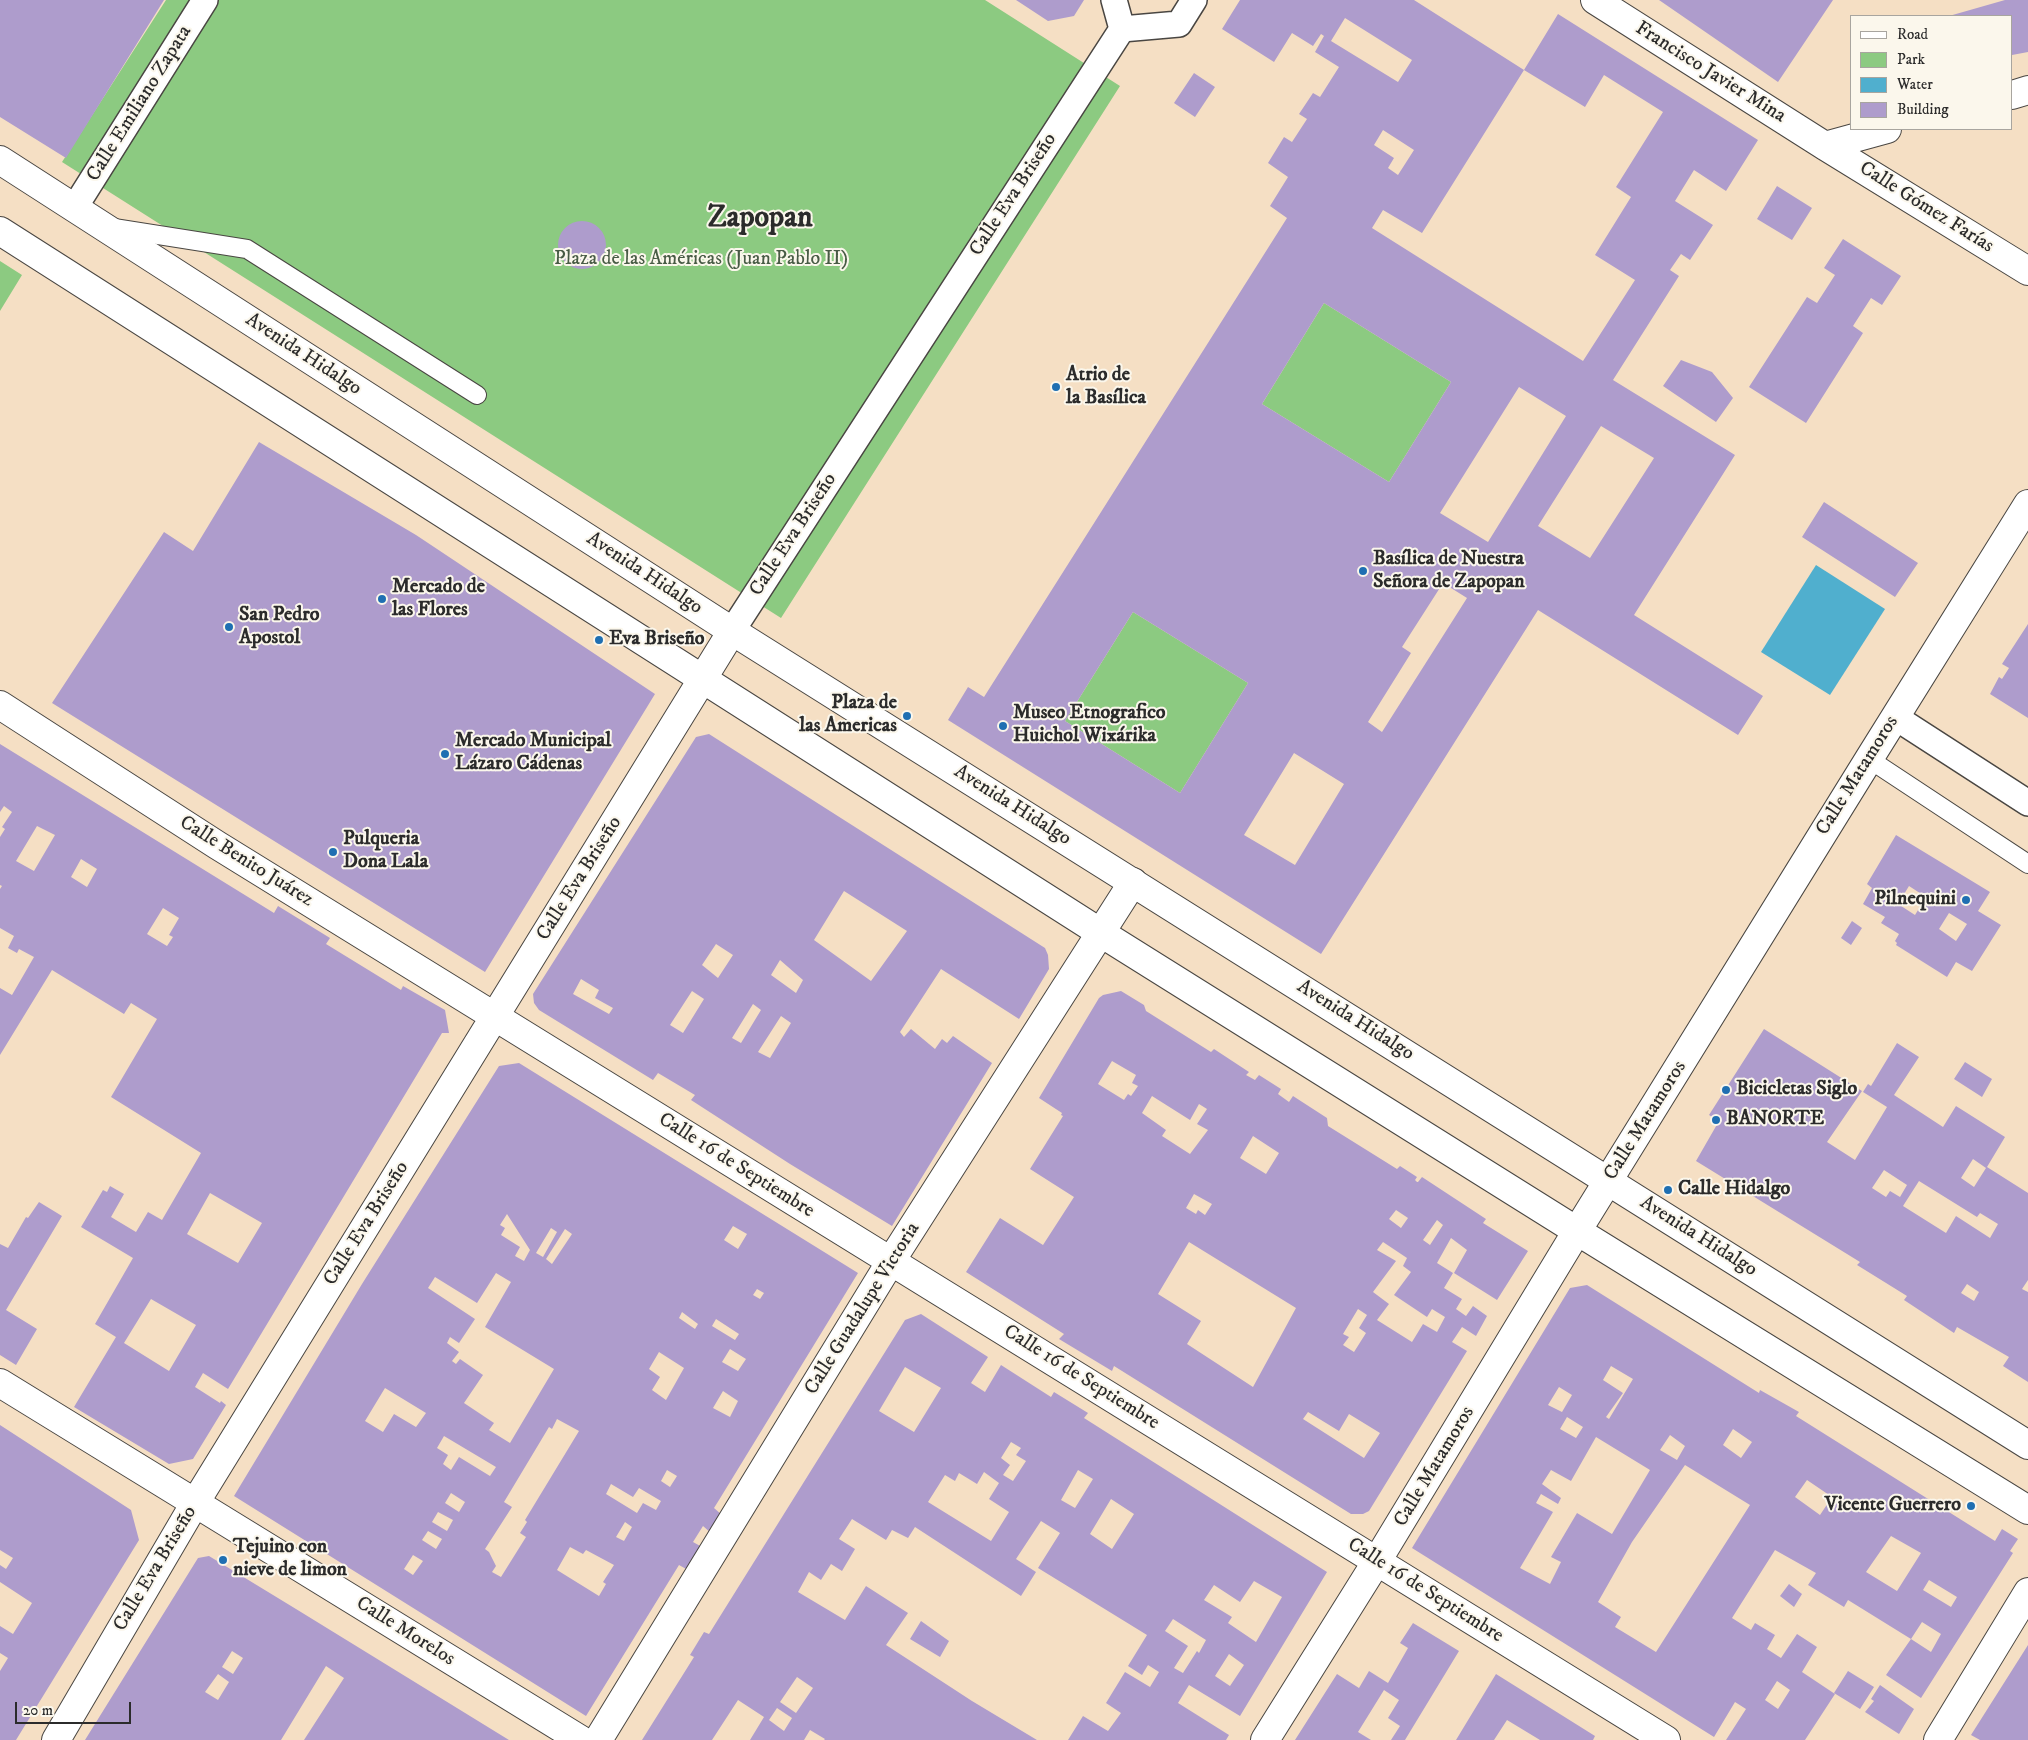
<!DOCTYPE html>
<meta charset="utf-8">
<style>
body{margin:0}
#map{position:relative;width:2028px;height:1740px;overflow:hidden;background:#f5dfc4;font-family:"IM FELL DW Pica",serif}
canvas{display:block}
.legend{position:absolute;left:1850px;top:15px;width:162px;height:115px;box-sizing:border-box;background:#fbf7ec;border:1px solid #a8a59f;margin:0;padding:6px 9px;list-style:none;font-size:15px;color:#2b2b2b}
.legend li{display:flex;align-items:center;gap:10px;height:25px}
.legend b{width:25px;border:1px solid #a8a59f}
.scale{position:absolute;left:15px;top:1702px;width:116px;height:22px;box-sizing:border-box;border:2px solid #2b2b2b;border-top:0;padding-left:6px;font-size:15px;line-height:18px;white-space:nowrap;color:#2b2b2b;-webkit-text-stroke:4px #fbf7ec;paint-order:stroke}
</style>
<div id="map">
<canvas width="2028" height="1740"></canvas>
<ul class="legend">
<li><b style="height:6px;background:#fff"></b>Road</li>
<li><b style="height:14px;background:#8cca81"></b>Park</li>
<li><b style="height:14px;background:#50afce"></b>Water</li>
<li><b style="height:14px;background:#ae9ccc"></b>Building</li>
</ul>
<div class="scale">20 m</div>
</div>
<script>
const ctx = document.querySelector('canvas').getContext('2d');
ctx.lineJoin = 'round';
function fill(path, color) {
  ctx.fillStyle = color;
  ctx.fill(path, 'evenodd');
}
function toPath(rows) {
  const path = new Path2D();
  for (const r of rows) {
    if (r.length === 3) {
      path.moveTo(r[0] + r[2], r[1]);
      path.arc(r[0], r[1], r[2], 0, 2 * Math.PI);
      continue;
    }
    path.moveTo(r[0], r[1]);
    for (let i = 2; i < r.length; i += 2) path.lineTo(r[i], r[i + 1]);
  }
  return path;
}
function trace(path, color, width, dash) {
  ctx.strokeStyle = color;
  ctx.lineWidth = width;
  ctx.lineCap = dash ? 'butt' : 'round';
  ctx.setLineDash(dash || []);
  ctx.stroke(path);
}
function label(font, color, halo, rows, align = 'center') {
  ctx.font = font + ' "IM FELL DW Pica",serif';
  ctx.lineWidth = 4;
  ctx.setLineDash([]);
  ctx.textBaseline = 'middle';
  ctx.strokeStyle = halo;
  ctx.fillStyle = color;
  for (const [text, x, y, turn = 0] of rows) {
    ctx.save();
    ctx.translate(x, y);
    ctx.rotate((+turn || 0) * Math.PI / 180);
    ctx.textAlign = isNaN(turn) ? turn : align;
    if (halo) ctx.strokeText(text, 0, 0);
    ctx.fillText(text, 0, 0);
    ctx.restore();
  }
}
const green = toPath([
 [166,0,985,0,1120,86,781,618,62,162],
 [0,261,22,275,0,311],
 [1324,303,1451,382,1389,482,1262,404],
 [1133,612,1248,683,1180,793,1065,721]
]);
const water = toPath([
 [1816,565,1885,609,1830,695,1761,652]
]);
const building = toPath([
 [0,0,164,0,66,158,0,117],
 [1016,0,1084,0,1074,16,1048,21],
 [1240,0,1414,0,1524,70,1558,14,1758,140,1726,191,1694,170,1675,201,1713,225,1690,260,1681,254,1670,270,1679,276,1613,380,1735,455,1634,615,1763,696,1738,735,1538,610,1321,954,948,720,968,687,984,697,1287,218,1270,206,1288,177,1268,163,1284,137,1292,142,1307,119,1299,114,1313,93,1320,97,1339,67,1315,52,1324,36,1321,34,1313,46,1292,33,1274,62,1222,29],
 [1345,18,1412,60,1398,82,1331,41],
 [1524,70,1585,107,1604,75,1663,112,1616,187,1631,197,1595,255,1635,280,1583,361,1372,228,1383,210,1422,233],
 [1383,130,1414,150,1398,175,1388,168,1394,158,1374,145],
 [1324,303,1451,382,1389,482,1262,404],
 [1519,387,1566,416,1488,542,1440,513],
 [1601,426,1654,458,1590,558,1538,526],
 [1443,583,1467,598,1382,732,1368,722,1411,653,1402,647],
 [1133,612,1248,683,1180,793,1065,721],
 [1294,753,1344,784,1295,865,1244,835],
 [1659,0,1833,0,1778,82],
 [2005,0,2028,0,2028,52,2012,55,2012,16,1949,16],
 [1194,73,1215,87,1195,117,1174,103],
 [1777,186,1812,208,1792,240,1757,219],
 [582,245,24],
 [1843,239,1901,276,1882,305,1871,298,1853,326,1863,333,1806,423,1749,387,1807,297,1817,303,1835,275,1824,268],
 [1681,360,1712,372,1733,398,1716,422,1663,386],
 [259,442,416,535,655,694,485,972,52,703,164,532,193,551],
 [1824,502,1918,563,1895,597,1802,537],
 [2028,624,2028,718,1990,694,1999,677,2002,679,2009,668,2002,664],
 [709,734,1045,948,1048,955,1049,969,1019,1019,941,969,900,1032,904,1037,911,1029,935,1049,942,1039,947,1043,953,1036,992,1063,892,1226,790,1164,691,1100,695,1095,658,1073,653,1080,539,1010,534,1003,533,994,696,737],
 [844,891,907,931,871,981,814,940],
 [716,944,733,955,718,978,702,965],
 [780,960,803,980,796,993,771,975],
 [581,979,599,990,595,998,613,1008,609,1014,573,994],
 [692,991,704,999,683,1033,670,1025],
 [753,1004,761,1010,741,1043,732,1038],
 [781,1016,791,1023,770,1058,758,1052],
 [0,744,274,913,278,906,330,938,326,944,401,990,403,986,445,1010,449,1033,442,1033,228,1389,203,1373,195,1387,220,1403,221,1401,226,1405,193,1459,169,1464,74,1407,116,1337,95,1324,133,1258,81,1227,103,1190,107,1192,110,1186,124,1194,111,1217,136,1232,148,1212,162,1220,201,1153,111,1097,157,1019,131,1003,124,1014,52,970,0,1055,0,988,12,995,34,957,19,949,17,953,8,948,14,936,0,928,0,889,2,886,0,885,0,837,5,829,2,827,12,812,4,806,0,812],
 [37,826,55,835,34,871,16,861],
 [81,859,97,869,87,887,71,877],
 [163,908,179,918,169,935,173,937,167,946,147,934],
 [210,1193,262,1223,238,1263,187,1234],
 [151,1299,196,1325,169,1371,124,1343],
 [1896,835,1990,892,1978,911,2001,925,1972,971,1956,962,1947,977,1896,945,1897,943,1895,941,1899,934,1881,923,1885,917,1863,904,1872,888,1867,884],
 [1909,886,1926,897,1915,915,1898,904],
 [1949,913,1967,924,1956,941,1939,929],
 [1852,921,1862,928,1851,945,1841,938],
 [1121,991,1144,1005,1146,1011,1211,1052,1214,1049,1249,1072,1246,1075,1255,1080,1259,1075,1281,1089,1278,1094,1289,1102,1293,1096,1327,1118,1328,1126,1397,1169,1400,1166,1417,1177,1415,1180,1417,1182,1418,1182,1422,1177,1486,1219,1483,1223,1528,1251,1497,1300,1454,1273,1467,1250,1451,1238,1437,1263,1453,1273,1444,1288,1462,1299,1456,1309,1466,1316,1473,1306,1487,1316,1476,1336,1462,1327,1452,1342,1467,1351,1369,1511,1363,1514,1351,1514,1114,1366,1112,1371,1059,1339,1064,1334,966,1272,1000,1218,1043,1245,1074,1197,1030,1169,1063,1116,1061,1115,1062,1113,1039,1098,1099,998,1103,995],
 [1112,1061,1136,1075,1132,1083,1138,1086,1131,1096,1128,1094,1124,1100,1098,1084],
 [1152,1096,1190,1120,1199,1104,1207,1109,1197,1124,1208,1130,1190,1154,1162,1136,1166,1130,1142,1113],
 [1253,1136,1279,1153,1266,1174,1240,1158],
 [1194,1194,1212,1204,1205,1215,1198,1210,1196,1214,1186,1208],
 [1396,1210,1408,1218,1401,1228,1389,1219],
 [1437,1220,1443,1225,1430,1245,1423,1240],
 [1189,1242,1296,1308,1253,1387,1187,1344,1201,1321,1158,1294],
 [1383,1242,1407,1258,1403,1266,1411,1272,1394,1295,1427,1317,1432,1309,1445,1317,1437,1332,1423,1324,1412,1342,1377,1320,1389,1304,1373,1292,1396,1261,1377,1250],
 [1358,1309,1367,1315,1359,1328,1366,1333,1354,1352,1343,1345,1349,1337,1343,1334],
 [1308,1412,1339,1431,1349,1414,1380,1433,1364,1458,1303,1419],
 [1764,1029,1862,1091,1827,1142,1855,1160,1887,1107,1863,1092,1868,1084,1871,1086,1897,1043,1919,1057,1894,1095,1943,1127,1956,1106,2005,1137,1987,1167,2028,1193,2028,1280,2022,1289,2028,1292,2028,1382,2003,1366,2009,1357,1957,1327,1954,1333,1904,1300,1907,1296,1857,1265,1860,1262,1696,1161,1719,1121,1709,1115],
 [1973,1159,1986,1168,1974,1187,1961,1178],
 [1884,1170,1907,1185,1900,1197,1890,1191,1886,1197,1872,1188],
 [1919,1181,1977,1217,1980,1213,1998,1224,1990,1238,1956,1216,1946,1233,1903,1206],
 [1967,1284,1979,1292,1974,1301,1961,1293],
 [1965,1062,1992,1079,1982,1097,1954,1079],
 [519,1063,858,1273,719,1500,714,1508,722,1515,711,1533,703,1526,693,1542,702,1547,688,1570,679,1565,586,1716,234,1496,362,1284,499,1066],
 [507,1214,530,1250,524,1261,515,1256,520,1247,501,1235,505,1228,500,1225],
 [733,1226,747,1234,738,1249,724,1240],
 [551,1228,557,1232,543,1257,536,1253],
 [565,1229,572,1234,552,1264,546,1259],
 [496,1273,511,1282,485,1327,554,1369,510,1443,489,1430,494,1423,464,1403,483,1375,460,1359,456,1364,452,1361,459,1352,447,1343,450,1337,459,1343,475,1319,428,1288,435,1277,477,1303],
 [757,1289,764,1293,760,1299,753,1295],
 [682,1312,698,1324,695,1329,679,1318],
 [716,1319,739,1334,735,1340,712,1326],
 [730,1349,746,1359,738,1371,722,1362],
 [659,1352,684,1368,666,1400,652,1390,660,1377,649,1369],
 [385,1388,426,1413,416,1427,394,1414,383,1432,365,1421],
 [723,1391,738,1401,730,1417,713,1408],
 [557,1419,579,1431,525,1520,527,1522,520,1533,526,1537,501,1577,492,1572,496,1566,489,1552,485,1549,512,1507,504,1502,549,1427,552,1429],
 [444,1436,496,1467,490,1476,459,1457,451,1470,443,1464,448,1455,437,1448],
 [667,1470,677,1476,670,1487,661,1481],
 [611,1484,633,1497,639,1488,661,1501,656,1510,643,1503,637,1513,606,1494],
 [451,1493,465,1502,459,1512,445,1503],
 [438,1512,453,1520,447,1531,432,1522],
 [625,1522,632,1527,624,1541,616,1537],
 [428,1531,442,1539,436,1549,422,1540],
 [570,1547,583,1554,586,1550,614,1565,603,1582,606,1584,599,1596,557,1570],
 [413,1555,423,1561,413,1575,404,1569],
 [39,1202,62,1216,6,1310,37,1329,16,1365,0,1355,0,1244,8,1248,26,1217,28,1218],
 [1587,1285,1759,1393,1760,1390,1799,1412,1796,1416,1995,1541,2002,1529,2018,1539,2010,1551,2013,1553,1921,1698,1886,1675,1911,1639,1931,1652,1941,1634,1922,1622,1911,1639,1848,1600,1844,1607,1808,1585,1816,1573,1775,1550,1732,1618,1751,1630,1755,1623,1775,1635,1767,1649,1781,1658,1797,1634,1817,1647,1802,1672,1835,1694,1805,1740,1726,1740,1746,1709,1735,1702,1714,1737,1412,1548,1570,1288],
 [1611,1366,1633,1379,1609,1419,1606,1417,1623,1393,1603,1380],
 [1559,1387,1572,1395,1562,1412,1548,1405],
 [1567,1417,1583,1427,1576,1438,1560,1429],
 [1733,1429,1752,1442,1741,1458,1723,1445],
 [1670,1435,1685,1446,1677,1460,1660,1450],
 [1596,1437,1650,1470,1612,1534,1577,1513,1551,1557,1561,1562,1550,1584,1520,1568,1553,1512,1536,1503,1541,1494,1558,1504,1561,1498,1542,1484,1551,1470,1571,1481],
 [1685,1465,1750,1505,1656,1652,1615,1627,1621,1617,1598,1602,1632,1542],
 [1807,1480,1832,1497,1820,1515,1795,1497],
 [1891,1536,1921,1553,1897,1591,1866,1572],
 [1929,1580,1957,1597,1951,1607,1923,1590],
 [1777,1681,1790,1690,1778,1709,1765,1700],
 [921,1314,988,1357,971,1383,985,1392,1001,1365,1051,1397,1054,1392,1088,1413,1084,1418,1327,1572,1240,1716,1189,1685,1178,1703,1229,1735,1226,1740,1068,1740,1083,1716,1108,1731,1121,1713,1106,1703,1125,1672,1150,1687,1159,1672,1148,1665,1142,1675,1128,1666,1147,1635,1038,1568,1060,1533,1041,1521,1016,1559,1036,1572,1021,1596,915,1527,908,1538,892,1530,886,1540,852,1519,839,1539,855,1549,842,1571,831,1564,821,1580,809,1572,798,1592,845,1620,866,1586,908,1613,886,1645,972,1701,1037,1740,824,1740,825,1739,810,1730,804,1740,750,1740,764,1717,738,1700,712,1740,642,1740,694,1657,690,1655,704,1632,709,1634,905,1320],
 [905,1367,941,1388,914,1432,879,1411],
 [1011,1442,1021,1448,1016,1455,1026,1461,1013,1481,1003,1475,1010,1465,1001,1458],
 [1078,1470,1093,1479,1075,1508,1061,1500],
 [984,1472,999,1483,989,1499,1009,1512,991,1541,928,1502,945,1475,955,1481,959,1473,977,1484],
 [1111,1499,1134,1514,1112,1549,1090,1534],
 [1254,1581,1282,1597,1256,1642,1228,1623,1232,1617,1204,1600,1214,1585,1240,1602],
 [1173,1619,1206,1640,1199,1653,1197,1651,1183,1673,1174,1668,1188,1646,1165,1631],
 [1229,1654,1244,1665,1230,1686,1215,1676],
 [797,1677,813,1688,796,1713,780,1702],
 [777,1708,792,1718,784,1731,769,1720],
 [0,1425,131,1510,139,1540,16,1740,0,1740,0,1671,8,1658,0,1653,0,1626,13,1634,32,1603,0,1582,0,1565,6,1569,13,1558,0,1550],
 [209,1556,296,1609,509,1740,304,1740,344,1678,326,1666,281,1740,85,1740,198,1558],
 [232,1651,243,1658,233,1674,222,1667],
 [218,1674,229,1682,218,1700,205,1692],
 [1789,1584,1802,1594,1794,1607,1780,1596],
 [921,1621,949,1641,940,1657,910,1639],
 [1413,1623,1459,1651,1405,1740,1391,1740,1400,1726,1388,1718,1399,1700,1384,1690,1358,1732,1371,1740,1295,1740,1337,1674,1359,1688,1369,1671,1388,1683,1408,1648,1400,1643],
 [2028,1645,2028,1740,1980,1740,1971,1735],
 [1848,1671,1874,1687,1860,1709,1834,1693],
 [1496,1674,1595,1736,1593,1740,1540,1740,1507,1720,1494,1740,1456,1740],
 [1880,1685,1914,1709,1899,1734,1865,1712,1874,1701,1871,1699]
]);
const service = toPath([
 [114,228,247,249,477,395],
 [1869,759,2028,864]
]);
const pedestrian = toPath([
 [1114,0,1122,29],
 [75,207,205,0],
 [732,631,1122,29,1179,24,1194,0],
 [1895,717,2028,803]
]);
const minor = toPath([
 [1595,0,1825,146,2028,271],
 [2012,95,2028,90],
 [1825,146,1887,129],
 [0,705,217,845,1666,1740],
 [0,1383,581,1740],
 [56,1740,195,1503,732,631],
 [598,1740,891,1261,1133,882],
 [1265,1740,1377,1561,1577,1231,1869,759,2028,504],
 [1938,1740,2028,1592]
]);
const secondary = toPath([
 [0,160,732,631,2028,1445],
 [0,231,1101,933,1577,1231,2028,1510]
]);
const markers = [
 [1056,387,5,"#1f6fb2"],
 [1363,571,5,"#1f6fb2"],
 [382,599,5,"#1f6fb2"],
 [229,627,5,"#1f6fb2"],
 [599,640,5,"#1f6fb2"],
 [907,716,5,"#1f6fb2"],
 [1003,726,5,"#1f6fb2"],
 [445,754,5,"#1f6fb2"],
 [333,852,5,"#1f6fb2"],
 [1966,900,5,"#1f6fb2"],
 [1726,1090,5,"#1f6fb2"],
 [1716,1120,5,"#1f6fb2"],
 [1668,1190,5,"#1f6fb2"],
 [1971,1506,5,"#1f6fb2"],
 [223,1560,5,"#1f6fb2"]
];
const streetNames = [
 ["Francisco Javier Mina",1710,73,32],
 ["Calle Emiliano Zapata",140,104,-58],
 ["Calle Eva Briseño",1014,195,-57],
 ["Calle Gómez Farías",1926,208,32],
 ["Avenida Hidalgo",303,355,33],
 ["Calle Eva Briseño",794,535,-57],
 ["Avenida Hidalgo",644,574,33],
 ["Calle Matamoros",1858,776,-58],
 ["Avenida Hidalgo",1012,806,32],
 ["Calle Benito Juárez",246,862,32],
 ["Calle Eva Briseño",580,879,-58],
 ["Avenida Hidalgo",1355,1021,32],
 ["Calle Matamoros",1646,1121,-58],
 ["Calle 16 de Septiembre",736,1166,32],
 ["Calle Eva Briseño",367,1224,-58],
 ["Avenida Hidalgo",1698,1237,32],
 ["Calle Guadalupe Victoria",863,1309,-58],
 ["Calle 16 de Septiembre",1081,1378,32],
 ["Calle Matamoros",1435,1467,-59],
 ["Calle Eva Briseño",156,1569,-59],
 ["Calle 16 de Septiembre",1425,1591,32],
 ["Calle Morelos",405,1632,32]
];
const parkNames = [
 ["Plaza de las Américas (Juan Pablo II)",701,260]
];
const poiNames = [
 ["Atrio de",1066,376],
 ["la Basílica",1066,399],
 ["Basílica de Nuestra",1373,560],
 ["Señora de Zapopan",1373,583],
 ["Mercado de",392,588],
 ["las Flores",392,611],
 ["San Pedro",239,616],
 ["Apostol",239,639],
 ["Eva Briseño",609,640],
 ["Plaza de",897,704,"right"],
 ["las Americas",897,727,"right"],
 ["Museo Etnografico",1013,714],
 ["Huichol Wixárika",1013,737],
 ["Mercado Municipal",455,742],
 ["Lázaro Cádenas",455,765],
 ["Pulqueria",343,840],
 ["Dona Lala",343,863],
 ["Pilnequini",1956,900,"right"],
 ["Bicicletas Siglo",1736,1090],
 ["BANORTE",1726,1120],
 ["Calle Hidalgo",1678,1190],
 ["Vicente Guerrero",1961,1506,"right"],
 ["Tejuino con",233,1548],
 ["nieve de limon",233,1571]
];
const townNames = [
 ["Zapopan",760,220]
];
fill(green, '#8cca81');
fill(water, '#50afce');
fill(building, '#ae9ccc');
trace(service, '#494642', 20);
trace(pedestrian, '#494642', 28);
trace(minor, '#494642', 30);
trace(secondary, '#494642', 30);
trace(service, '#fff', 18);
trace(pedestrian, '#fff', 25);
trace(minor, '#fff', 28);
trace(secondary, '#fff', 28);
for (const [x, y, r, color] of markers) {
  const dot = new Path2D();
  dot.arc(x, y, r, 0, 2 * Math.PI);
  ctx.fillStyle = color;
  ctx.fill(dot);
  trace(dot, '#fbf7ec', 2);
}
label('20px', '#2b2b2b', '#fbf7ec', streetNames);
label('20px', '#485b45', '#fbf7ec', parkNames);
label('bold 20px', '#2b2b2b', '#fbf7ec', poiNames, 'left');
label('bold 30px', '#2b2b2b', '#fbf7ec', townNames);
</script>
